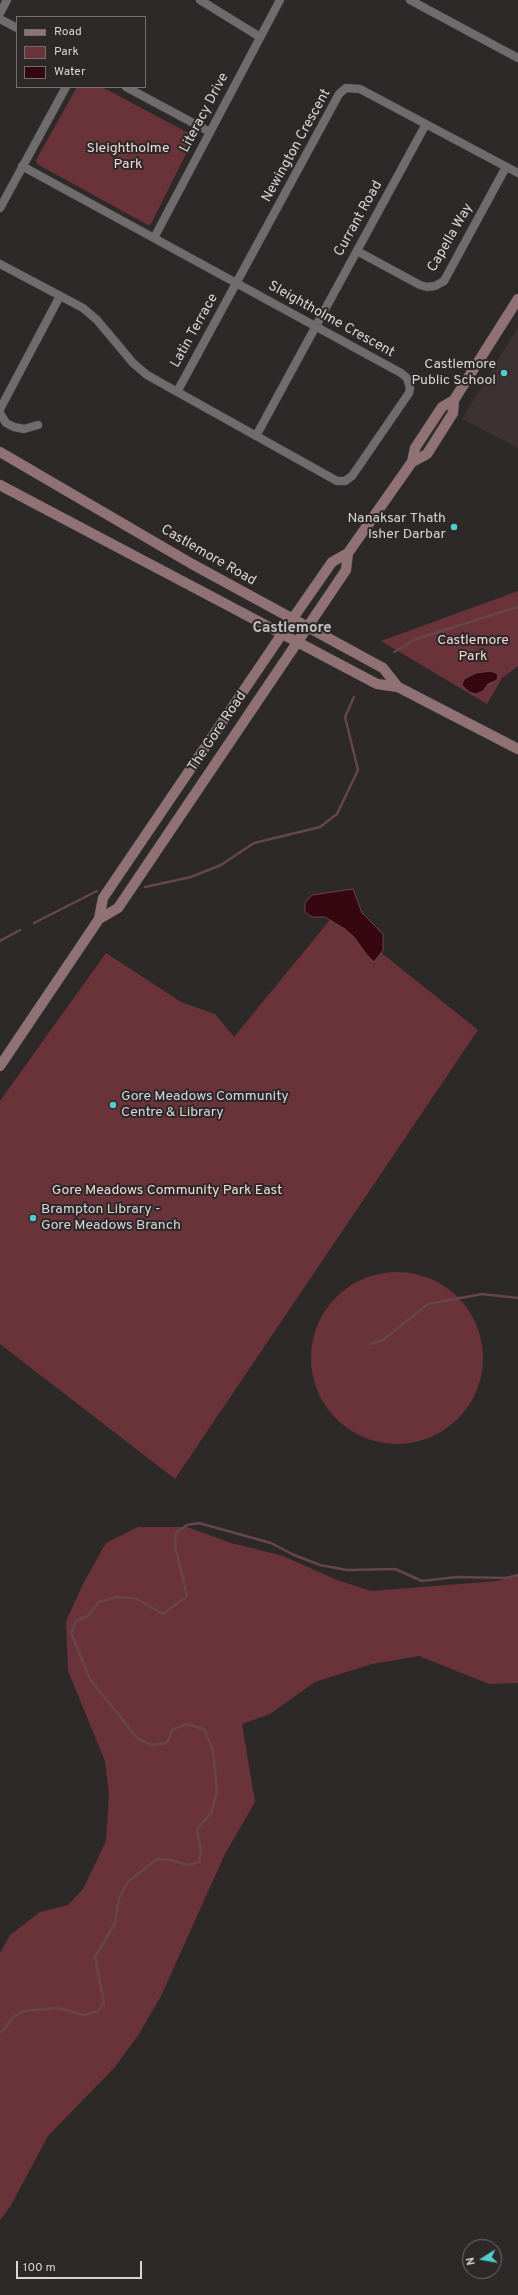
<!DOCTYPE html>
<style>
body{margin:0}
#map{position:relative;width:518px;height:2295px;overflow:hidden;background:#2d2929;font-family:Overpass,sans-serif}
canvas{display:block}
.legend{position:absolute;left:16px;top:16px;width:130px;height:72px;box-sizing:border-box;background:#2d2929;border:1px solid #716e6e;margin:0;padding:5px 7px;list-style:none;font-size:12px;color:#d7d5d5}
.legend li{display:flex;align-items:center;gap:8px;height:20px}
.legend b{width:20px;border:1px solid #716e6e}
.north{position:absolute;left:462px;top:2239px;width:40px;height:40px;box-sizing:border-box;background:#2d2929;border:1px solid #716e6e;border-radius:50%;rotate:259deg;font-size:11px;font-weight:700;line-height:16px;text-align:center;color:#d7d5d5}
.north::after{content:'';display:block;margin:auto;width:14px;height:18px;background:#53cdcb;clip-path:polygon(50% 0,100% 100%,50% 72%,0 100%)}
.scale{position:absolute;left:16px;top:2261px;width:126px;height:18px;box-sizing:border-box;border:2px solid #d7d5d5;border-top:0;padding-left:5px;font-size:12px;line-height:14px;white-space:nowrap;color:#d7d5d5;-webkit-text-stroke:3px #2d2929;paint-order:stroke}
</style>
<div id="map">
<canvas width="518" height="2295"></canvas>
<ul class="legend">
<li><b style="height:5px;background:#907275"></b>Road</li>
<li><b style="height:11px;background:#6a333a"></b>Park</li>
<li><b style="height:11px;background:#360711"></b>Water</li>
</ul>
<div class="north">N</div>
<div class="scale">100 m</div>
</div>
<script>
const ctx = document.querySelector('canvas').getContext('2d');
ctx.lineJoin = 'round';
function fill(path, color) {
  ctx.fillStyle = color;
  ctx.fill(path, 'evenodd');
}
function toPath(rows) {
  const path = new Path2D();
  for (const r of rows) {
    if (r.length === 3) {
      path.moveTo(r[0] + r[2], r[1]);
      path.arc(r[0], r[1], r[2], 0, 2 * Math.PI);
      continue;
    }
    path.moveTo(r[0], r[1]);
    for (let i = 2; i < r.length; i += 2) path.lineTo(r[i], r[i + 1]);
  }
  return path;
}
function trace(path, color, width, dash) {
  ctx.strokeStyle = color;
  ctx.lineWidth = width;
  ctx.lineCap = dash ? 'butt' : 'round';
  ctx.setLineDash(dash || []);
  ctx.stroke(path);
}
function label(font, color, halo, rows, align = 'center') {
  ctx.font = font + ' Overpass,sans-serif';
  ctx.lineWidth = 4;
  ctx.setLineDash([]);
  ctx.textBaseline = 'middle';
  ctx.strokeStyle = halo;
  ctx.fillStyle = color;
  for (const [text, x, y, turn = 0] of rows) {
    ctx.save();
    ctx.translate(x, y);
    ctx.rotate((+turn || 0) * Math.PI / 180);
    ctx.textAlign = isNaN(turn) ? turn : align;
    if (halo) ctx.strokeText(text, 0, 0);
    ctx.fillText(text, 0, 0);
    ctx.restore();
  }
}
const built = toPath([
 [518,327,518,448,462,419]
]);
const green = toPath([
 [77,87,102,87,192,135,193,140,151,224,148,225,37,164,36,160],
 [518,591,518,666,502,678,487,704,381,641],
 [334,915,478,1030,175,1479,0,1344,0,1101,106,953,181,1002,215,1014,234,1037],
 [397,1358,86],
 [138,1527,187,1527,231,1543,283,1556,337,1580,371,1591,498,1581,518,1574,518,1683,489,1684,419,1656,372,1664,315,1682,270,1714,242,1724,255,1802,225,1854,161,1996,139,2034,115,2067,48,2136,10,2207,0,2220,0,1953,10,1935,40,1912,68,1905,83,1889,106,1841,109,1794,105,1761,68,1671,66,1621,84,1582,106,1543]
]);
const water = toPath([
 [491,671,498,674,497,680,488,684,483,691,476,694,469,692,462,685,464,679,476,673,491,671],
 [353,889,362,913,383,934,383,950,374,962,367,955,354,937,345,929,325,917,312,917,305,912,305,903,312,895,353,889]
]);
const stream = toPath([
 [394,652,416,639,518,607],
 [145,887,191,877,221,865,254,843,320,827,337,814,358,770,345,717,354,697],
 [34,923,97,891],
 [0,941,20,930],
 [370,1344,383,1340,428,1304,482,1294,518,1298],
 [0,2032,3,2031,13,2017,24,2011,58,2008,84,2015,98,2011,104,2003,95,1957,115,1923,119,1898,128,1882,157,1859,170,1860,188,1865,199,1862,201,1851,197,1829,211,1813,217,1792,213,1750,204,1729,186,1724,172,1730,167,1743,152,1745,138,1739,90,1679,71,1633,76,1621,88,1616,99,1602,117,1597,135,1598,163,1614,187,1596,175,1546,176,1533,187,1525,199,1523,271,1543,294,1555,320,1565,347,1570,395,1569,422,1581,457,1577,506,1578,518,1575]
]);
const minor = toPath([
 [200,0,260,37],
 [410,0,518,58],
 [0,13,7,0],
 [0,19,17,28],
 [126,87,210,132],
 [0,208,66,87],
 [154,238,280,0],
 [357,251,420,285,427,287,435,286,444,281,506,167],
 [0,264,83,308,97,320,133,363,147,375,337,481,345,481,352,476,409,393,410,388,407,378,401,373,22,166],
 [177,392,339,94,346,88,360,89,518,173],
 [0,409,60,296],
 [0,413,6,423,14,427,24,429,38,425],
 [256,436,426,124]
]);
const secondary = toPath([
 [0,452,192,564,383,668,398,687],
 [412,462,427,454,453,413,454,400],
 [0,485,377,684,398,687,518,749],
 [99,919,118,908,346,570,348,553],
 [0,1066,99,919,103,898,282,634,332,562,348,553,412,462,415,448,442,407,454,400,518,299]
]);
const markers = [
 [504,373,4,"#53cdcb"],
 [454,527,4,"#53cdcb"],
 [113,1105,4,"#53cdcb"],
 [33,1218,4,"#53cdcb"]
];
const streetNames = [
 ["Literacy Drive",205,113,-62],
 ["Newington Crescent",297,146,-61],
 ["Currant Road",359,219,-61],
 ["Capella Way",451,238,-60],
 ["Sleightholme Crescent",331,320,29],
 ["Latin Terrace",195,331,-61],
 ["Castlemore Road",208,556,30],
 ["The Gore Road",218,732,-56]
];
const parkNames = [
 ["Sleightholme",128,149],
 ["Park",128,165],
 ["Castlemore",473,641],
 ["Park",473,657],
 ["Gore Meadows Community Park East",167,1191]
];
const poiNames = [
 ["Castlemore",496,365],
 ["Public School",496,381],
 ["Nanaksar Thath",446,519],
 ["Isher Darbar",446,535],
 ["Gore Meadows Community",121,1097,"left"],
 ["Centre & Library",121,1113,"left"],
 ["Brampton Library -",41,1210,"left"],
 ["Gore Meadows Branch",41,1226,"left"]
];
const neighbourhoodNames = [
 ["Castlemore",292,629]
];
fill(built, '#3d3232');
fill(green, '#6a333a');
fill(water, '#360711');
trace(water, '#66454c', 1);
trace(stream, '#66454c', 2.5);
trace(minor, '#484545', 9);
trace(secondary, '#484545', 11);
trace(minor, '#706b6c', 8);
trace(secondary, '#907275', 10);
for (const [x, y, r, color] of markers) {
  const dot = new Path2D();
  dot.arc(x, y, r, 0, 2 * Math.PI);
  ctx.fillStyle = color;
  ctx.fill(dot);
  trace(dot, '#2d2929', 1.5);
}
label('14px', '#d7d5d5', '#2d2929', streetNames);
label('14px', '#f2d6d8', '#2d2929', parkNames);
label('14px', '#d7d5d5', '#2d2929', poiNames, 'right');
label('bold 15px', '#c4bfbf', '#2d2929', neighbourhoodNames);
</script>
